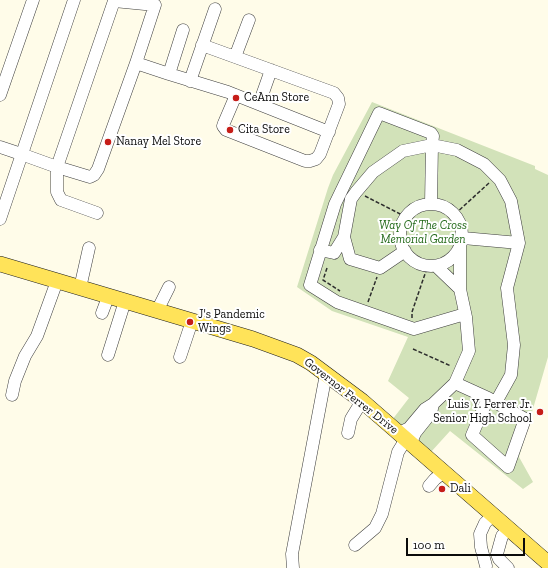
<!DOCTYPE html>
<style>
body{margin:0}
#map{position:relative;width:548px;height:568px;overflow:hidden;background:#fffce9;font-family:"Zilla Slab",serif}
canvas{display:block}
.scale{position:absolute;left:406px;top:538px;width:119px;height:18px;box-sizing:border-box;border:2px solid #0b0b0b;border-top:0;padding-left:5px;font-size:12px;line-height:14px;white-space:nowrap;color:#0b0b0b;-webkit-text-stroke:3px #fff;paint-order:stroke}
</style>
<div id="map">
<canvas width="548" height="568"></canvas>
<div class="scale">100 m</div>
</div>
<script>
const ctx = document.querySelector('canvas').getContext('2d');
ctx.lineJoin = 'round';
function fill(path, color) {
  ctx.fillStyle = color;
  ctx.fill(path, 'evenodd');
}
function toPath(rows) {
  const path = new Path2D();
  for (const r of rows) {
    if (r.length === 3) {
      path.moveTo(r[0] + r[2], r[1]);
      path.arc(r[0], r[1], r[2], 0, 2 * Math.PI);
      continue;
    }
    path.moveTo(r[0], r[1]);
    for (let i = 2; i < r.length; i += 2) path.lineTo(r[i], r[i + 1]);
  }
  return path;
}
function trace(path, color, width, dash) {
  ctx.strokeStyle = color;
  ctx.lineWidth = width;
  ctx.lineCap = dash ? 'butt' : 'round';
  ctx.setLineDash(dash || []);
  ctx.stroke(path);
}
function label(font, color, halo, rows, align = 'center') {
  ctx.font = font + ' "Zilla Slab",serif';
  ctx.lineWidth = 4;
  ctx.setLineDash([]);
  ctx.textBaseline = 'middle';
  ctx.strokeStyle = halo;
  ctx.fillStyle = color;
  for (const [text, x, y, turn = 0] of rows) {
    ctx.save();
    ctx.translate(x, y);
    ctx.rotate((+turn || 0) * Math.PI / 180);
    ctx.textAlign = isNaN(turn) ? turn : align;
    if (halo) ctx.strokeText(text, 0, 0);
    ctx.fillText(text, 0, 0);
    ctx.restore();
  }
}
const cemetery = toPath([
 [372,102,535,166,535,169,548,175,548,357,519,457,533,482,523,489,450,431,431,452,392,420,409,398,388,381,408,337,332,311,297,287,328,188,333,175]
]);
const path = toPath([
 [365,196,406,217],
 [455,214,489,183],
 [327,268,323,280,340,291],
 [368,302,377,277],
 [412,318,412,312,427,268],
 [413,349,451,366]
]);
const minor = toPath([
 [202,45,334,93,338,98,339,104,320,154,316,159,310,161,305,161,226,130,223,126,224,123,236,95],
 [235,57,249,20],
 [136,63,169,74,228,92,329,132],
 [169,74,183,30],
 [190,81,215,9],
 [0,95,33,0],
 [259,104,271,70],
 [0,147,21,154,57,167,90,177,94,175,98,169,136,63,155,5,114,1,57,167,57,192,61,200,97,213],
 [431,204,432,145,433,136,431,133,379,113,335,204,310,285,337,302,414,329,465,314],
 [431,235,31],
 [0,219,74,0],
 [463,238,519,243],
 [320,250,334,253,344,237],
 [405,251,380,268,350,259,344,237,351,199,356,192,373,172,403,151,432,145,457,150,484,164,500,180,511,201,519,243,507,288,514,345,511,375,496,402],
 [436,266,460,289],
 [80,288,89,248],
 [157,311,169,287],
 [102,313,108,297],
 [108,355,125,301],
 [180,357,192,321],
 [455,383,488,398,525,419,508,467,472,435,488,398],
 [12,395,15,381,25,356,37,336,57,281],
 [433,404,455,383,469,351,466,317,460,289,460,247],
 [348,433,351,419,362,401],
 [399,433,409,428,425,409,433,404,431,413,415,433,411,443],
 [429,486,435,479,444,472],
 [355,545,375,528,382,514,398,452,406,439],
 [486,566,481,547,480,534,485,523,493,515],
 [293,568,292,554,326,374],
 [508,568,499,559,497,554,502,536,508,529]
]);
const major = toPath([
 [0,264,253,339,297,355,311,363,362,401,548,563]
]);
const markers = [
 [236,98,4,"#c61d18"],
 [230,130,4,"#c61d18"],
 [108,142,4,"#c61d18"],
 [190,322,4,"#c61d18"],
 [540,412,4,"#c61d18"],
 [442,489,4,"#c61d18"]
];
const poiNames = [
 ["CeAnn Store",244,98],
 ["Cita Store",238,130],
 ["Nanay Mel Store",116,142],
 ["J's Pandemic",198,315],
 ["Wings",198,329],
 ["Luis Y. Ferrer Jr.",532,405,"right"],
 ["Senior High School",532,419,"right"],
 ["Dali",450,489]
];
const parkNames = [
 ["Way Of The Cross",423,226],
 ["Memorial Garden",423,240]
];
const streetNames = [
 ["Governor Ferrer Drive",351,396,38]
];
fill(cemetery, '#d2e2b9');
trace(minor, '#3e3e3e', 13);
trace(major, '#1c1c1c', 16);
trace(path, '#2d2d2d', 1.5, [4, 2]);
trace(minor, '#fff', 12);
trace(major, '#ffe359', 15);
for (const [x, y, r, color] of markers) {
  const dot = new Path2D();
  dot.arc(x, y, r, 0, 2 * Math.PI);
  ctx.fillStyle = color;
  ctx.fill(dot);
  trace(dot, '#fff', 1.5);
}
label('12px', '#0b0b0b', '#fff', poiNames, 'left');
label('italic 12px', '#216817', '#fff', parkNames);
label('12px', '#0b0b0b', '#fff', streetNames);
</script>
